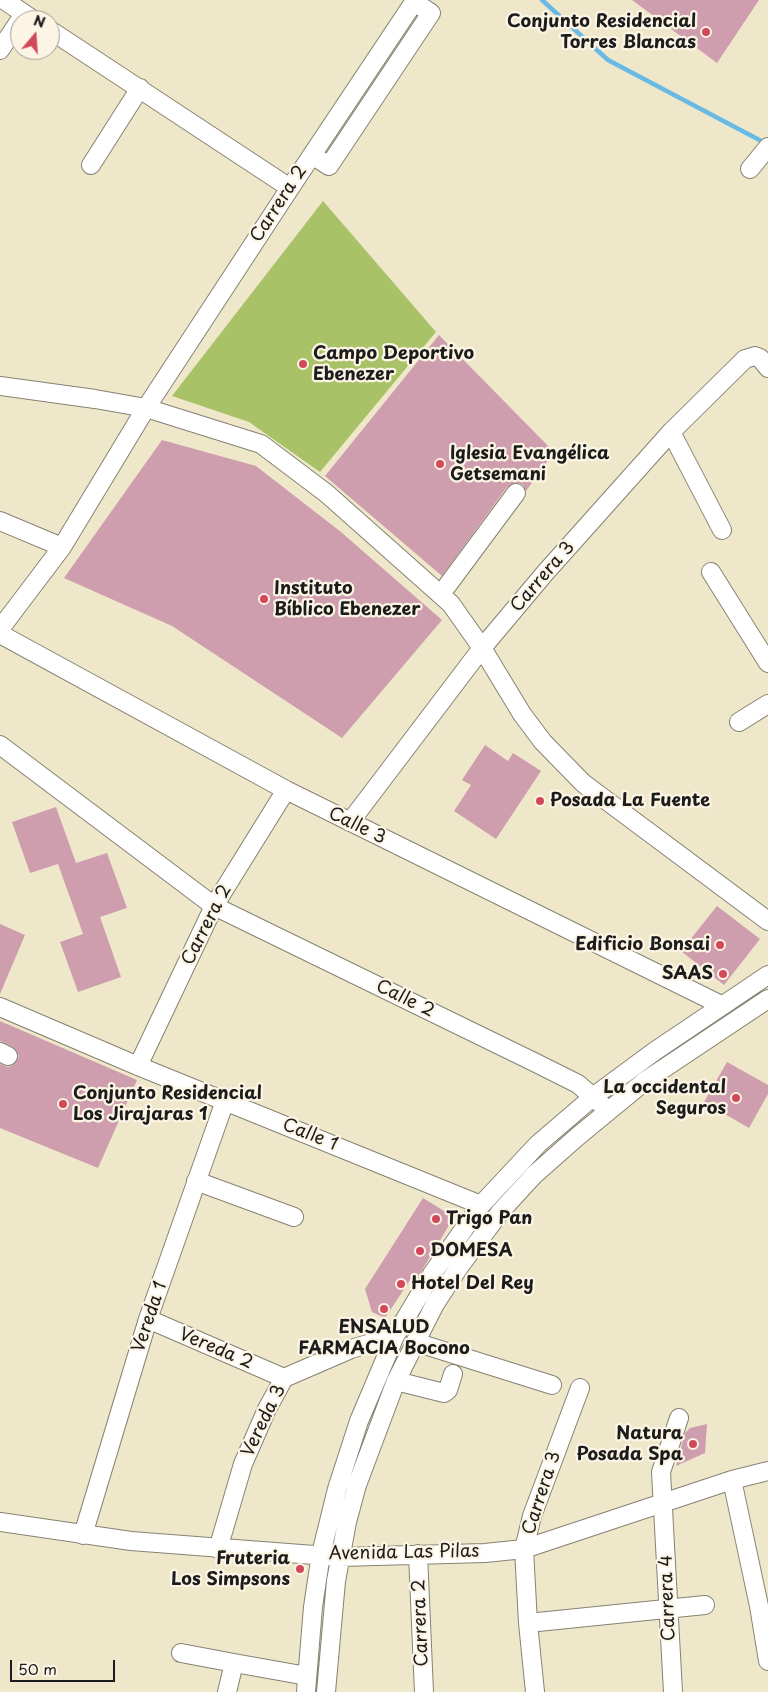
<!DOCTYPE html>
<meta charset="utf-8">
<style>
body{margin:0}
#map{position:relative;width:768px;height:1692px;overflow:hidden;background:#efe7c9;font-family:"Playpen Sans",sans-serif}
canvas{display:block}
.north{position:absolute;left:10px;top:10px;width:50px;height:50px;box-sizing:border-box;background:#fcf5e5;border:1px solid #a29e95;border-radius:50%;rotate:18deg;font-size:14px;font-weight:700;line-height:20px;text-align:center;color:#1c1c1c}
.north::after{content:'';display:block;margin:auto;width:18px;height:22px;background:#d1495b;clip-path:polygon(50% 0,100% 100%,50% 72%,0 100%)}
.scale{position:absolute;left:10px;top:1660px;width:105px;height:22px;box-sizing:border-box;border:2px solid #1c1c1c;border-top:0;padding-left:6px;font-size:15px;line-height:18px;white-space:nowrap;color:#1c1c1c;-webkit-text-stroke:4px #fcf5e5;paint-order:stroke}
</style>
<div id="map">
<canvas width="768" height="1692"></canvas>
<div class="north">N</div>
<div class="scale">50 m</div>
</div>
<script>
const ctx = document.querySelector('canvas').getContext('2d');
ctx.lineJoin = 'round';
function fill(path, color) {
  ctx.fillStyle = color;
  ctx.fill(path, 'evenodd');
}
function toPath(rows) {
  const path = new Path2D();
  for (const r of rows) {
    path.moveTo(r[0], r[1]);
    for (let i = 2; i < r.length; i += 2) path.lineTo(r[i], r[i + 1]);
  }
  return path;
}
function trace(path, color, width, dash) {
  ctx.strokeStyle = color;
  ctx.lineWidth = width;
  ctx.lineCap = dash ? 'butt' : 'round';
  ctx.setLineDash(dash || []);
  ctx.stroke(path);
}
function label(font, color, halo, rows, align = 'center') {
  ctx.font = font + ' "Playpen Sans",sans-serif';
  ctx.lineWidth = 4.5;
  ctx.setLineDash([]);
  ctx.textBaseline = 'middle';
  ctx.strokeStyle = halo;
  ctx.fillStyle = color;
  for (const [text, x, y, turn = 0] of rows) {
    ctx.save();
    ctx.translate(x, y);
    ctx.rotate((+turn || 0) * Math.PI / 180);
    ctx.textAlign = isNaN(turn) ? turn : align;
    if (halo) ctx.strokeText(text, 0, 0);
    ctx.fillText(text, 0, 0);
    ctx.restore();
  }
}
const green = toPath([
 [323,201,436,332,320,472,249,422,172,396]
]);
const stream = toPath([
 [542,0,608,60,767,144]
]);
const building = toPath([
 [632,0,759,0,717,63],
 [439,335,554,452,526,491,523,485,518,483,507,487,442,576,325,476],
 [162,440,256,466,341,532,442,620,342,738,172,626,64,578],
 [485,745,508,761,513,753,541,771,496,839,454,811,471,785,462,780],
 [56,807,76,863,107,853,127,908,100,917,121,977,78,992,60,942,83,934,58,864,30,873,12,822],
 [717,906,760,939,724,985,681,951],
 [0,924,25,935,0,994],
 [0,1021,137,1080,98,1168,0,1128,0,1064,8,1067,13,1065,19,1056,13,1047,0,1041],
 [727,1062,768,1085,768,1094,749,1128,704,1102],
 [423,1198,454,1217,418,1277,414,1274,385,1318,372,1312,365,1289],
 [707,1424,705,1453,676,1466,685,1433,690,1428]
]);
const minor = toPath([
 [4,0,32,19],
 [50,30,290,188],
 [0,50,24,14],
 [91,165,140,88],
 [750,169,768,147],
 [0,386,95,399,146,408,261,444,326,493,451,604,482,648,522,714,543,742,583,783,768,921],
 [671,432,722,530],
 [0,521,62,547],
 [711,572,768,663],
 [441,594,516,493],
 [0,629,62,547,146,408,290,188,414,2,431,13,329,166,312,155],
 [0,634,286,790,721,1005],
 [739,722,768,704],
 [0,745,214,906,534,1062,578,1084,602,1105],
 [350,822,482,648,545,573,671,432,745,359,755,356,760,358,768,368],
 [0,1007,138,1066,481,1205],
 [0,1052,8,1056],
 [138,1066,214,906,286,790],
 [196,1181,294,1217],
 [148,1319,284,1378],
 [415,1342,552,1385],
 [396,1381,444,1393,448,1390,453,1374],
 [732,1480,759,1606,768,1661],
 [0,1522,131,1541,340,1557,485,1553,524,1549,732,1480,768,1471],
 [83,1535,148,1319,225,1101],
 [218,1549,243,1464,267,1409,284,1378,351,1349,395,1336],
 [418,1554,424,1692],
 [528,1623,705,1605],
 [181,1653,234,1663],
 [227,1692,234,1663,307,1676],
 [306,1692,313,1607,321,1554,337,1489,359,1421,395,1336,432,1274,481,1205,538,1144,594,1096,655,1051,768,975],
 [326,1692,336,1581,347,1522,357,1485,396,1381,435,1304,459,1267,501,1211,534,1175,577,1137,645,1081,768,999],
 [535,1692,528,1623,524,1549,532,1516,580,1388],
 [673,1692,661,1472,679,1418]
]);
const markers = [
 [706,32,5,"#d1495b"],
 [303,364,5,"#d1495b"],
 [440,464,5,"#d1495b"],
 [264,599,5,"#d1495b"],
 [540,801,5,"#d1495b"],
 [720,945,5,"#d1495b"],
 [723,974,5,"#d1495b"],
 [736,1098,5,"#d1495b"],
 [63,1104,5,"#d1495b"],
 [436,1219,5,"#d1495b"],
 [420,1251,5,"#d1495b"],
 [401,1284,5,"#d1495b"],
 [384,1309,5,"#d1495b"],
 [693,1444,5,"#d1495b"],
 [300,1569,5,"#d1495b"]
];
const poiNames = [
 ["Conjunto Residencial",696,22,"right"],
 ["Torres Blancas",696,43,"right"],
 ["Campo Deportivo",313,354],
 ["Ebenezer",313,375],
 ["Iglesia Evangélica",450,454],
 ["Getsemani",450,475],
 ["Instituto",274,589],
 ["Bíblico Ebenezer",274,610],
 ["Posada La Fuente",550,801],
 ["Edificio Bonsai",710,945,"right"],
 ["SAAS",713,974,"right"],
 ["La occidental",726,1088,"right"],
 ["Seguros",726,1109,"right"],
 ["Conjunto Residencial",73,1094],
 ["Los Jirajaras 1",73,1115],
 ["Trigo Pan",446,1219],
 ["DOMESA",430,1251],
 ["Hotel Del Rey",411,1284],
 ["ENSALUD",384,1328,"center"],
 ["FARMACIA Bocono",384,1349,"center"],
 ["Natura",683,1434,"right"],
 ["Posada Spa",683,1455,"right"],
 ["Fruteria",290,1559,"right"],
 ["Los Simpsons",290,1580,"right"]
];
const streetNames = [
 ["Carrera 2",279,204,-57],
 ["Carrera 3",543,577,-49],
 ["Calle 3",357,826,26],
 ["Carrera 2",207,925,-63],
 ["Calle 2",405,999,26],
 ["Calle 1",310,1135,22],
 ["Vereda 1",150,1317,-71],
 ["Vereda 2",216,1349,23],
 ["Vereda 3",264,1421,-64],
 ["Carrera 3",542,1493,-72],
 ["Avenida Las Pilas",404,1553,-1],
 ["Carrera 4",668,1598,-92],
 ["Carrera 2",421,1623,-92]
];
fill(green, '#a9c268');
trace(stream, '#68b9e3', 4.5);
fill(building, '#ce9eae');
trace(minor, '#868272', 20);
trace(minor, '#fff', 18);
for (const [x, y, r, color] of markers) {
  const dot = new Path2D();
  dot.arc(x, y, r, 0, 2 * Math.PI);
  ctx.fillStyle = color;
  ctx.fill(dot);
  trace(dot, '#fcf5e5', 2);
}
label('bold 18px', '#1c1c1c', '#fcf5e5', poiNames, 'left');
label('18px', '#1c1c1c', '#fcf5e5', streetNames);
</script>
